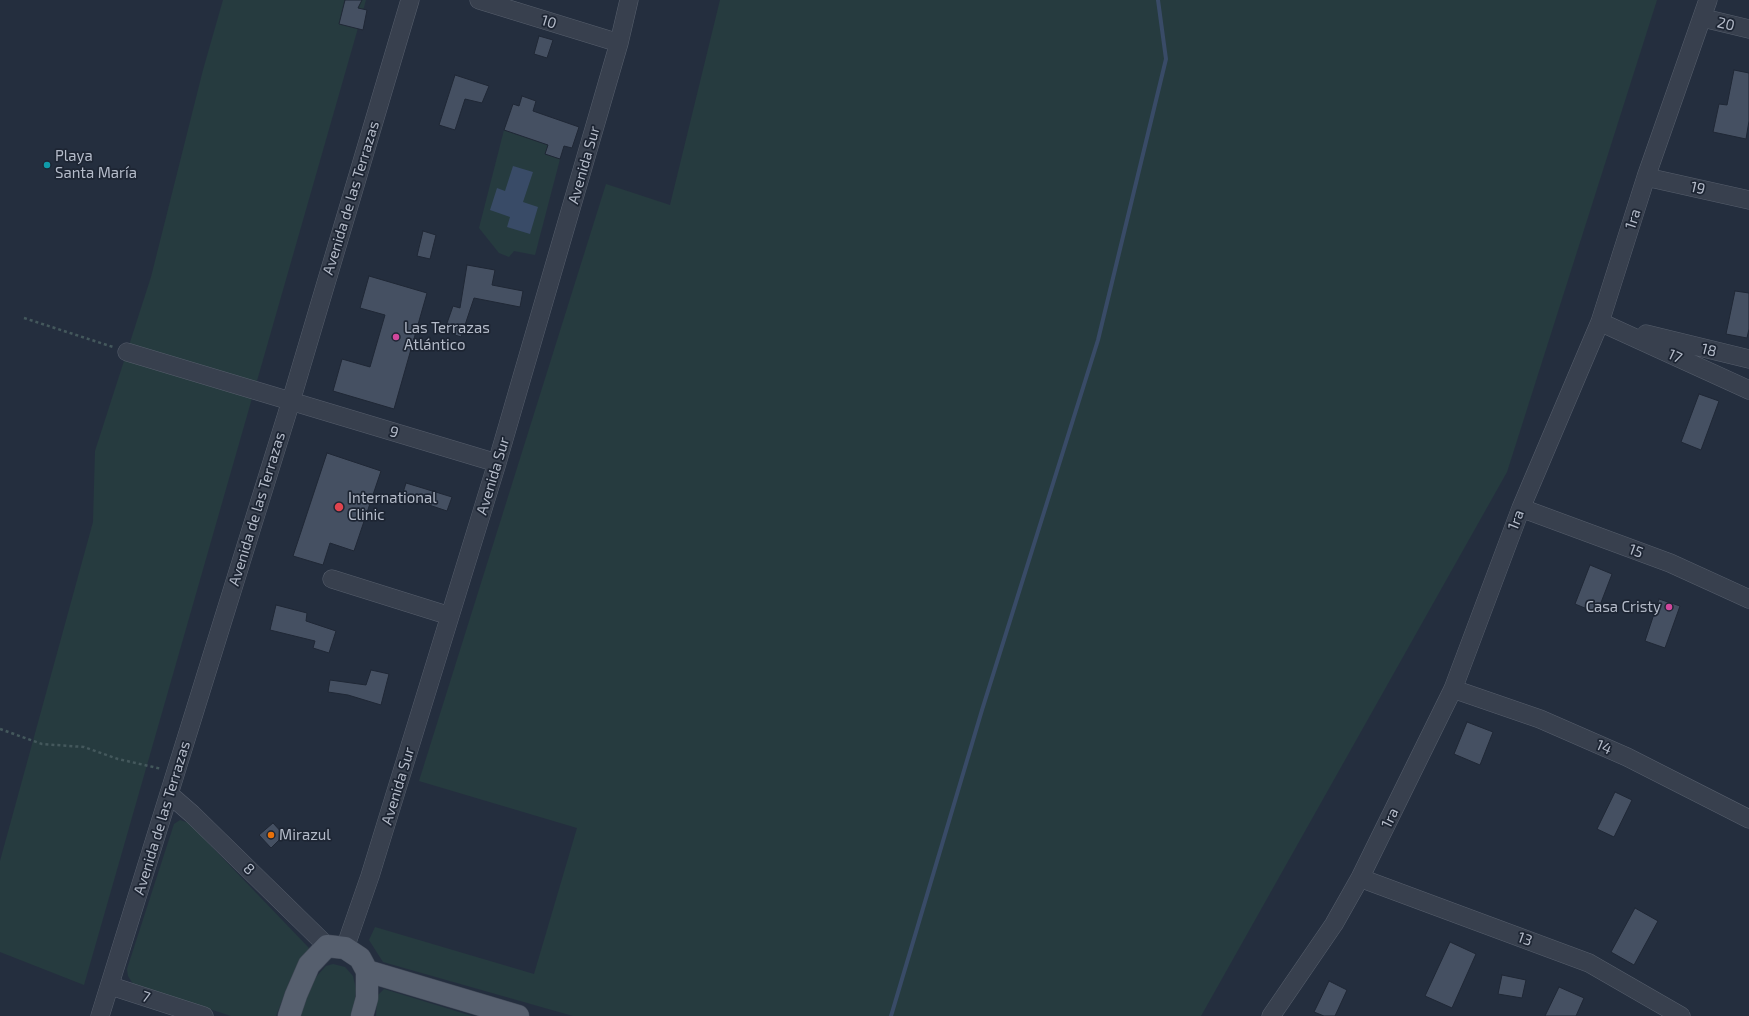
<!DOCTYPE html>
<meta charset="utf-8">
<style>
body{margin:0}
canvas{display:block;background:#242e3e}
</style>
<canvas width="1749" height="1016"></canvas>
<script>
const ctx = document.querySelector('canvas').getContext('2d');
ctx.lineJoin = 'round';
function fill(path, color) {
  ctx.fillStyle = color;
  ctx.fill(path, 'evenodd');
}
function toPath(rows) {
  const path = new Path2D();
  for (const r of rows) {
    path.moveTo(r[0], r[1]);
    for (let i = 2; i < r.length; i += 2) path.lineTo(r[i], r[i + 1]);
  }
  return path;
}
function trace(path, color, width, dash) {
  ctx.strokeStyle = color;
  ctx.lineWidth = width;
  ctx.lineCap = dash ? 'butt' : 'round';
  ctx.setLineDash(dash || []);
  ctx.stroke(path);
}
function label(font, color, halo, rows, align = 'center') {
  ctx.font = font + ' "Exo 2",sans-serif';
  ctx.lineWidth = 3.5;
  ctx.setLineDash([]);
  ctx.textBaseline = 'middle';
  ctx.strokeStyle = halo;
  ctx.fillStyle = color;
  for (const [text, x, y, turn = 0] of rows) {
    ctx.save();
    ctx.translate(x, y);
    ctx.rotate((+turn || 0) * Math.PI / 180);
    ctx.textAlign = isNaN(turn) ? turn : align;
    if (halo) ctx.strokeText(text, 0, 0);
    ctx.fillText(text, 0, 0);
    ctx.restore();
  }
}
const green = toPath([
 [223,0,366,0,84,985,0,952,0,861,93,522,95,451,151,277,203,70],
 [720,0,1657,0,1507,472,1201,1016,573,1016,383,962,369,940,375,927,534,974,577,828,419,781,606,184,670,205],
 [504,130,548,145,545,154,560,159,535,255,514,251,509,257,499,253,479,228],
 [180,820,189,823,309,948,290,980,276,1016,231,1016,133,984,128,976,127,969,174,824],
 [333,964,345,967,353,976,356,989,355,1004,352,1016,300,1016,305,1000,316,977,326,966],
 [384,989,472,1016,376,1016,377,996]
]);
const water = toPath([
 [513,166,533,172,523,202,538,207,530,234,507,227,510,217,490,210,497,188,505,191]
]);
const stream = toPath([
 [891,1016,982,710,1098,340,1166,59,1158,0]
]);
const building = toPath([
 [345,0,362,0,358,8,367,10,363,30,339,24,345,0],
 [539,36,553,40,547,58,534,54,539,36],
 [1734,70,1749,73,1749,121,1746,139,1713,132,1719,104,1727,105,1734,70],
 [455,75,489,86,482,103,465,99,455,130,439,125,455,75],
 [522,96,536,101,533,111,579,127,572,148,564,146,560,159,545,154,548,145,504,130,513,104,519,106,522,96],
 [423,231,436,235,430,259,417,256,423,231],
 [467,265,495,270,492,285,523,291,520,307,474,298,461,337,455,335,456,329,446,326,453,306,460,308,467,265],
 [369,276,427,293,394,409,333,391,342,359,370,367,385,315,360,308,369,276],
 [1735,291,1749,293,1749,329,1747,338,1726,334,1735,291],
 [1699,394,1719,401,1701,450,1681,442,1699,394],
 [327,453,381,471,354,551,330,543,323,565,293,556,327,453],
 [406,483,452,497,447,511,402,496,406,483],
 [1590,565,1612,574,1597,613,1575,604,1590,565],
 [1659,599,1680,606,1665,648,1645,641,1659,599],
 [276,605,307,613,306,621,336,631,329,653,313,648,315,641,270,630,276,605],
 [371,670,389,674,381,705,348,695,328,692,330,680,366,685,371,670],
 [1467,722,1493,732,1480,765,1454,754,1467,722],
 [1615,792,1632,800,1614,837,1597,829,1615,792],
 [273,823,284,835,271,848,259,835,273,823],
 [1635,908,1658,921,1634,965,1611,952,1635,908],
 [1450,942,1476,954,1452,1008,1425,996,1450,942],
 [1502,975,1526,980,1522,998,1498,994,1502,975],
 [1329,981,1347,990,1335,1016,1324,1016,1314,1012,1329,981],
 [1559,987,1584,998,1576,1016,1545,1016,1559,987]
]);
const path = toPath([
 [24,318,113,347],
 [0,729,42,744,84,747,118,759,162,769]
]);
const minor = toPath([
 [479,0,619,43],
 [1703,18,1749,29],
 [1646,177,1749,200],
 [1600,322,1749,390],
 [1646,334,1749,359],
 [127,352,497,463],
 [1521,508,1670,563,1749,599],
 [332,579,450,616],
 [1453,689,1540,719,1627,757,1749,819],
 [169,794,192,814,327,946],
 [1360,878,1589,963,1681,1016],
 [345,948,370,876,497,463,619,43,629,0],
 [111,986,204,1016],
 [100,1016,291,401,410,0],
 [1271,1016,1334,924,1360,878,1453,689,1521,508,1600,322,1646,177,1708,0]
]);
const major = toPath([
 [367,971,518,1016],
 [289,1016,296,995,309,965,327,946,345,948,360,958,367,971,367,998,362,1016]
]);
const markers = [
 [47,165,4,"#0f9aa8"],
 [396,337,4,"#d1479c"],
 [339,507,5,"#e0444e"],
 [1669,607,4,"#d1479c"],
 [271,835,4,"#e8710a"]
];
const streetNames = [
 ["10",549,22,17],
 ["20",1726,24,13],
 ["Avenida Sur",584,165,-74],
 ["19",1698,188,13],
 ["Avenida de las Terrazas",351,198,-73],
 ["1ra",1633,219,-72],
 ["18",1709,350,14],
 ["17",1675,356,25],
 ["9",394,432,17],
 ["Avenida Sur",493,476,-73],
 ["Avenida de las Terrazas",257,509,-73],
 ["1ra",1516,520,-69],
 ["15",1636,551,20],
 ["14",1604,747,24],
 ["Avenida Sur",398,786,-73],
 ["Avenida de las Terrazas",162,818,-73],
 ["1ra",1390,818,-64],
 ["8",249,869,44],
 ["13",1525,939,20],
 ["7",146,997,18]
];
const poiNames = [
 ["Playa",55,156],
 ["Santa María",55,173],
 ["Las Terrazas",404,328],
 ["Atlántico",404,345],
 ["International",348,498],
 ["Clinic",348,515],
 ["Casa Cristy",1661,607,"right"],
 ["Mirazul",279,835]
];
fill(green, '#263b3f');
fill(water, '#394b67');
trace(stream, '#394b67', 4);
fill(building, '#455062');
trace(building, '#1f2735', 1);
trace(minor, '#565e6c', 19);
trace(major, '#414957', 23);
trace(path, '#44585c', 2.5, [3, 3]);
trace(minor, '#38404e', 18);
trace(major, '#565f6e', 22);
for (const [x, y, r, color] of markers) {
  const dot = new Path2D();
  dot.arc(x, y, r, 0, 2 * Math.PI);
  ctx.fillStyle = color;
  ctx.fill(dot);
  trace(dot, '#1d2533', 1.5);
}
label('15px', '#b4bbc9', '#1d2533', streetNames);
label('15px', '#b4bbc9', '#1d2533', poiNames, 'left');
</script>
